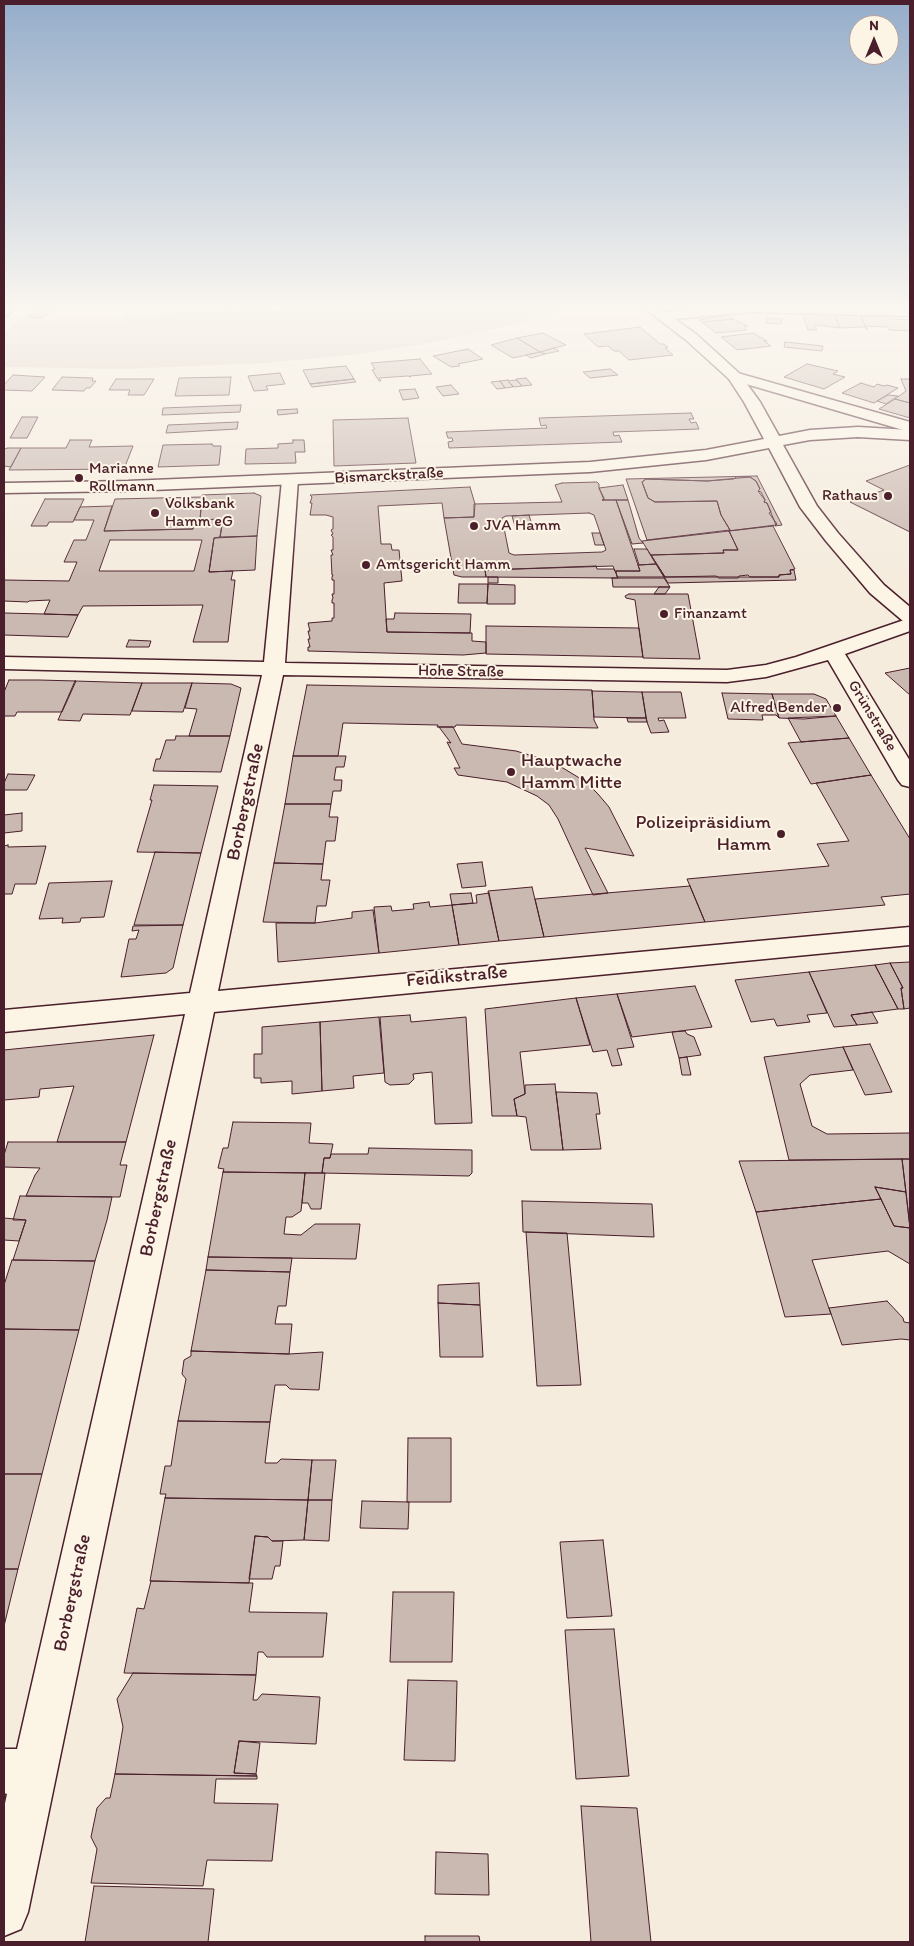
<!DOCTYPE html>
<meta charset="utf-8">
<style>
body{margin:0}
#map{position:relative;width:914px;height:1946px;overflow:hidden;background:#f5ecde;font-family:Itim,sans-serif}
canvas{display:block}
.frame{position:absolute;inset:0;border:5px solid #4a1f2b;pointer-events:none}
.north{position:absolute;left:849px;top:15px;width:50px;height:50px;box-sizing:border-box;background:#fcf5e5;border:1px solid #b59f9b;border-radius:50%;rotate:0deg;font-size:14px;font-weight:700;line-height:20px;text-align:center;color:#4a1f2b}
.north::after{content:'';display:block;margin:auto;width:18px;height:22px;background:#4a1f2b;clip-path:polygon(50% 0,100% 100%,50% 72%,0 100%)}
</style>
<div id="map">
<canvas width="914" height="1946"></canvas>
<div class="frame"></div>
<div class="north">N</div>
</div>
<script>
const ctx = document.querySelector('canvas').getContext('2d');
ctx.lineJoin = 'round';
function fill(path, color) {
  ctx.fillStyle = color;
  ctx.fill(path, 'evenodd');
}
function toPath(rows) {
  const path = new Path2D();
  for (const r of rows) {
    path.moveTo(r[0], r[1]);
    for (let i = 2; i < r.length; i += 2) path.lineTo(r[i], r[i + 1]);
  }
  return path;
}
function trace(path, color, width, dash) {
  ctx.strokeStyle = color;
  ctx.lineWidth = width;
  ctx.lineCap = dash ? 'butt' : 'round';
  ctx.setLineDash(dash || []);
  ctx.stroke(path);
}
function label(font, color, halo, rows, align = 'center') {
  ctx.font = font + ' Itim,sans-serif';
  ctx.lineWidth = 4;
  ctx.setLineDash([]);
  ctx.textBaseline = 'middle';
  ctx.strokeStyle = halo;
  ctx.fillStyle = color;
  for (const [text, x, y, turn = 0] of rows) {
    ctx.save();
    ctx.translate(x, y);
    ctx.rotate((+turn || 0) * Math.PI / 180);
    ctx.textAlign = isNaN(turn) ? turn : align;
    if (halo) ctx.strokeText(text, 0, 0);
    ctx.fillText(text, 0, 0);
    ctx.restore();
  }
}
const green = toPath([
 [324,307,579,307,500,328,424,344,361,354,266,363,125,369,4,367,4,332,18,321,122,321,124,314]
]);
const building = toPath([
 [39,307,55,307,43,318,27,317,39,307],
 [802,314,834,314,840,328,816,325,814,326,817,330,808,330,802,314],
 [834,314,860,315,867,330,865,327,840,328,834,314],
 [728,315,733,319,702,322,699,320,728,315],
 [860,315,890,316,892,319,910,320,910,331,889,330,887,327,866,326,867,330,860,315],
 [767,318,782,319,781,324,766,323,767,318],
 [733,319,748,326,744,327,747,330,716,333,702,322,733,319],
 [640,327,660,344,664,344,668,347,665,348,673,355,629,360,619,351,614,351,608,346,598,347,584,334,640,327],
 [543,333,566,345,540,352,517,338,543,333],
 [753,333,767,341,764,341,771,346,737,350,721,337,753,333],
 [517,338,540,352,513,358,491,345,517,338],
 [785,342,823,346,822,351,784,347,785,342],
 [554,348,559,351,545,354,540,352,554,348],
 [468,349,483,359,458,364,460,366,451,367,433,356,468,349],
 [540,352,545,354,531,358,526,355,540,352],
 [420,359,432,374,410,376,411,377,408,376,379,378,381,381,379,381,372,370,375,369,371,363,420,359],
 [807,364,838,371,833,374,845,377,824,389,784,377,807,364],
 [346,366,354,379,310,384,303,370,346,366],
 [610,369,618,375,590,378,583,372,610,369],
 [280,373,285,384,266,386,268,390,254,391,248,376,280,373],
 [13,375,45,377,32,391,4,390,4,385,13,375],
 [62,377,93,378,92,381,96,381,90,388,86,388,84,391,52,390,62,377],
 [231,377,229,395,175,396,179,378,231,377],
 [526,378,532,385,522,386,516,379,526,378],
 [116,379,154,379,144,395,128,395,130,390,109,390,116,379],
 [354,379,356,382,312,387,310,384,354,379],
 [901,379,910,379,910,403,895,399,906,391,901,379],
 [508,380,508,381,513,387,505,388,500,381,508,380],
 [516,380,522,386,514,387,508,381,516,380],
 [500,381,505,388,497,389,491,382,500,381],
 [861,383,874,387,877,384,884,386,887,385,898,388,874,403,842,393,861,383],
 [451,385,459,394,443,396,436,387,451,385],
 [415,389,419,398,403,400,399,390,415,389],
 [888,395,898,396,886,404,877,401,888,395],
 [895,399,910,403,910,418,879,409,895,399],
 [241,405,240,412,162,415,163,408,241,405],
 [297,409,298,413,278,415,277,410,297,409],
 [691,413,694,419,689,419,691,423,696,422,699,429,613,432,614,436,619,435,622,442,449,448,448,442,453,441,452,438,448,438,446,432,547,428,546,425,541,426,539,418,691,413],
 [22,417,38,417,27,438,10,438,22,417],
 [408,418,416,463,334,466,333,420,408,418],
 [238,422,237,429,166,433,168,425,238,422],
 [70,440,92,440,89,447,133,446,124,469,9,470,21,448,66,448,70,440],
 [293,440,304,440,305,452,295,452,296,463,245,464,246,449,278,448,278,444,293,443,293,440],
 [212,444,213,446,221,446,219,465,158,467,163,445,212,444],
 [8,448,21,448,11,467,4,466,4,449,8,448],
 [910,465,910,532,850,502,884,490,866,481,910,465],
 [757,476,782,525,775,526,777,524,769,513,771,512,767,503,764,502,765,500,761,492,758,491,760,489,756,481,750,477,707,481,646,479,642,482,648,498,655,502,717,501,721,515,730,530,647,540,626,479,757,476],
 [736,477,750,477,756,481,760,489,758,491,765,500,764,502,767,503,776,525,728,531,730,530,721,515,717,501,655,502,648,498,642,482,646,479,707,481,734,479,736,477],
 [562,483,597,482,599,484,599,488,604,498,604,500,602,500,616,500,640,571,615,571,613,566,485,570,486,577,462,577,454,575,444,518,474,517,474,504,562,502,555,485,562,483],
 [589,513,594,515,606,550,602,552,514,555,509,553,502,518,506,516,589,513],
 [623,485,628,500,602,500,604,500,599,488,623,485],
 [470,487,475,504,474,517,444,518,442,503,378,506,381,544,391,544,392,550,399,550,402,581,384,583,387,632,472,633,472,641,486,642,486,653,463,655,308,651,308,647,310,647,308,639,310,639,308,631,310,631,308,623,332,621,332,618,334,618,334,603,332,603,332,600,333,598,332,594,334,594,334,580,332,580,332,577,333,575,332,575,331,555,333,555,331,550,333,550,333,537,331,535,333,534,331,530,333,529,333,517,326,515,310,515,312,503,310,503,312,497,310,495,470,487],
 [254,493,261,496,257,536,220,537,223,519,200,520,202,495,254,493],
 [202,497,200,520,195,520,193,529,104,531,115,499,202,497],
 [45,499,84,499,73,522,49,522,47,526,31,526,45,499],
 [616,500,628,500,639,538,643,543,632,544,616,500],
 [112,506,104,531,193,529,195,520,223,519,220,537,214,538,209,572,233,571,231,580,235,580,228,642,193,642,203,605,83,606,78,615,44,614,50,600,29,601,28,602,4,601,4,580,69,581,77,562,64,562,74,540,86,540,94,520,74,520,80,507,112,506],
 [110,540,202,540,194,571,99,571,110,540],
 [529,515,532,525,515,526,512,516,529,515],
 [773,526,795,569,790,570,791,574,779,575,779,577,750,577,748,575,739,576,738,578,719,578,716,576,665,577,651,555,724,553,723,550,738,550,729,531,773,526],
 [729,531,738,550,723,550,724,553,651,555,665,577,779,577,779,575,791,574,790,570,794,570,796,580,668,583,642,541,729,531],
 [592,533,600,533,604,545,595,545,592,533],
 [257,536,255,570,209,572,214,538,257,536],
 [634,549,647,549,656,564,639,565,634,549],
 [656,564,664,577,617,577,616,571,640,571,638,565,656,564],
 [596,566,597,569,614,569,618,578,486,577,485,570,596,566],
 [488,577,498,577,498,583,488,583,488,577],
 [612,578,664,578,670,587,613,587,612,578],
 [459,584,488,584,487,603,458,603,459,584],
 [488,584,515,585,515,604,487,604,488,584],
 [659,587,670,587,665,594,654,594,659,587],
 [629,594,688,594,700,659,643,658,635,600,626,598,625,596,629,594],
 [4,613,44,614,78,615,68,637,4,635,4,613],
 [395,613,471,614,470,633,387,632,386,619,394,619,395,613],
 [486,626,639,628,643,657,486,654,486,626],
 [129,640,151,641,149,647,126,647,129,640],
 [910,668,910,695,885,673,910,668],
 [9,680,39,680,76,681,62,712,17,712,15,716,4,716,4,692,9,680],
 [75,681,142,683,130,715,83,714,80,721,58,720,75,681],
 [142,683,192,683,183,712,132,711,142,683],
 [192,683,231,684,241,688,230,736,189,736,197,709,185,708,192,683],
 [307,685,592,690,594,720,598,728,456,725,455,727,437,727,438,725,343,723,338,756,293,756,307,685],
 [592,691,642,692,646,718,594,717,592,691],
 [642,692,681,692,686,718,658,718,659,721,664,720,669,732,651,733,647,722,642,692],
 [722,693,772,694,779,718,776,715,762,715,763,720,728,719,722,693],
 [772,694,814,694,826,699,836,716,804,719,779,718,772,694],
 [836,716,849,738,801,742,788,718,836,716],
 [627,718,646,718,647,722,628,722,627,718],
 [439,727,453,727,462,744,516,751,553,762,586,782,598,794,609,807,634,856,585,848,608,893,593,895,558,819,549,805,537,796,507,782,458,775,454,768,460,768,447,742,451,743,439,727],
 [176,736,230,736,221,772,153,771,156,759,160,759,166,740,175,740,176,736],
 [849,738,871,775,811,784,788,743,849,738],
 [293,756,346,756,344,767,336,767,334,780,342,780,341,791,333,791,331,804,285,804,293,756],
 [8,774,35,775,27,790,4,790,4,783,8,774],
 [871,775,910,839,910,894,881,897,885,905,705,922,687,879,829,866,817,844,849,841,816,783,871,775],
 [154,785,218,786,201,853,137,852,152,800,150,800,154,785],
 [285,804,331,804,329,817,338,817,335,841,326,841,323,864,274,863,285,804],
 [22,813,22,831,4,833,4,815,22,813],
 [8,845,8,847,46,846,36,884,15,884,12,894,4,894,4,846,8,845],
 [155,852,201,853,183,925,134,925,155,852],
 [482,862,486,886,462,888,457,864,482,862],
 [274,863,323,864,321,880,330,880,326,906,317,906,315,923,263,922,274,863],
 [112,881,104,917,81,918,80,922,62,923,63,918,39,919,49,883,112,881],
 [690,886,705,922,544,937,535,899,690,886],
 [532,887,544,937,499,941,488,891,532,887],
 [471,893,473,903,452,905,450,894,471,893],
 [489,893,499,941,459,945,452,905,477,903,476,895,489,893],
 [429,902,430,907,452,905,459,945,379,953,374,907,391,906,392,911,414,909,413,904,429,902],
 [373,910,379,953,278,962,276,923,315,923,352,918,352,912,373,910],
 [183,925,173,968,166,973,121,977,129,939,136,939,139,930,132,931,133,926,183,925],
 [910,962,910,1008,904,1009,901,988,903,988,890,963,910,962],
 [890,963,903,988,901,988,904,1009,898,1009,875,965,890,963],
 [875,965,898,1009,851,1015,857,1025,834,1027,809,972,875,965],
 [809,972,827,1013,807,1015,810,1022,777,1026,774,1019,751,1022,735,980,809,972],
 [695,986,712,1027,632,1037,617,994,695,986],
 [617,994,634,1047,617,1049,622,1065,612,1066,607,1050,593,1052,576,998,617,994],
 [576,998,590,1045,520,1052,525,1094,514,1099,517,1116,492,1116,485,1009,576,998],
 [872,1012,878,1023,857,1025,851,1015,872,1012],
 [410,1015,411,1022,466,1017,472,1123,435,1124,432,1072,413,1074,414,1079,409,1084,390,1085,385,1082,380,1017,410,1015],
 [379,1017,384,1073,353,1076,354,1088,322,1091,320,1022,379,1017],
 [320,1022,322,1091,292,1094,292,1081,261,1083,261,1078,254,1078,254,1054,262,1054,262,1027,320,1022],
 [685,1031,687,1034,694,1037,701,1055,679,1058,672,1032,685,1031],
 [154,1035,126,1142,57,1142,74,1086,40,1089,39,1097,4,1100,4,1050,154,1035],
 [870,1044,892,1092,865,1095,843,1047,870,1044],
 [843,1047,853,1070,810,1075,800,1084,812,1126,827,1134,910,1133,910,1159,789,1160,764,1057,843,1047],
 [687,1057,691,1075,682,1075,679,1058,687,1057],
 [555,1084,563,1150,531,1150,526,1117,517,1116,514,1099,525,1094,525,1085,555,1084],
 [556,1092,597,1093,600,1114,596,1114,601,1149,563,1150,556,1092],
 [233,1122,311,1123,309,1143,333,1144,330,1158,324,1158,322,1173,223,1172,224,1169,218,1168,223,1148,228,1148,233,1122],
 [8,1142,126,1142,120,1165,127,1165,120,1197,26,1196,35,1175,40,1168,4,1167,4,1155,8,1142],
 [369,1148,472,1150,472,1173,469,1176,322,1173,324,1158,330,1158,331,1154,368,1154,369,1148],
 [902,1159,910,1159,910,1228,902,1159],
 [902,1159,906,1192,875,1187,881,1199,756,1212,739,1161,902,1159],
 [223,1172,305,1173,301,1211,292,1217,286,1217,284,1234,301,1235,315,1224,360,1224,356,1259,208,1257,223,1172],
 [305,1173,325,1173,321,1209,311,1209,308,1203,302,1203,305,1173],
 [875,1187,906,1192,910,1228,894,1226,875,1187],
 [20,1196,112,1197,107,1220,95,1261,13,1260,26,1220,13,1220,20,1196],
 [881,1199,894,1226,910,1228,910,1264,888,1251,812,1260,831,1314,785,1317,756,1212,881,1199],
 [522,1201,652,1204,654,1237,523,1232,522,1201],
 [4,1218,26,1220,19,1241,4,1240,4,1218],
 [526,1232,567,1233,581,1385,537,1386,526,1232],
 [208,1257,292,1258,290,1272,206,1270,208,1257],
 [12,1260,95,1261,79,1330,4,1329,4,1285,12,1260],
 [206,1270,290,1272,286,1306,278,1306,275,1324,292,1324,289,1354,191,1351,206,1270],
 [479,1283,480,1305,438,1303,438,1285,479,1283],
 [887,1301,903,1318,904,1322,910,1323,910,1340,901,1339,842,1345,829,1308,887,1301],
 [438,1303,480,1305,483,1357,440,1357,438,1303],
 [4,1329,79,1330,42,1474,4,1474,4,1329],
 [191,1351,289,1354,323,1352,319,1390,290,1389,286,1385,275,1385,270,1422,178,1421,186,1379,182,1374,184,1360,191,1356,191,1351],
 [178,1421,270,1422,265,1463,277,1463,281,1459,312,1460,308,1500,165,1498,166,1494,160,1494,165,1466,171,1466,178,1421],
 [408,1438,451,1438,451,1502,407,1502,408,1438],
 [312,1460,336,1460,332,1500,308,1500,312,1460],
 [4,1474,42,1474,18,1569,4,1569,4,1474],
 [165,1498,308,1500,304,1540,272,1541,268,1537,255,1536,249,1583,150,1581,165,1498],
 [308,1500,332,1500,329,1541,304,1540,308,1500],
 [362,1501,409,1502,408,1529,360,1528,362,1501],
 [255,1536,268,1537,272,1541,283,1541,280,1566,275,1566,272,1579,249,1579,255,1536],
 [603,1540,612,1616,567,1618,560,1542,603,1540],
 [4,1569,18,1569,4,1626,4,1569],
 [151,1581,253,1583,249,1612,327,1613,323,1657,267,1657,263,1652,258,1652,256,1675,124,1673,137,1608,144,1609,151,1581],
 [393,1592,454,1592,452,1662,390,1662,393,1592],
 [614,1629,629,1776,576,1779,565,1630,614,1629],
 [133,1673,256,1675,253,1700,257,1700,262,1694,320,1697,316,1744,239,1741,234,1773,256,1774,257,1776,115,1774,123,1727,117,1699,133,1673],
 [408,1680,457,1681,455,1761,404,1760,408,1680],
 [239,1741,260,1743,256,1774,234,1773,239,1741],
 [115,1774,257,1776,257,1779,216,1779,214,1803,278,1804,272,1861,207,1860,203,1886,91,1883,97,1849,91,1837,97,1808,106,1798,110,1798,115,1774],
 [581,1806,637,1808,651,1942,591,1942,581,1806],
 [436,1852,488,1854,489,1895,435,1894,436,1852],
 [94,1886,214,1889,208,1942,85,1942,94,1886],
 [425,1936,479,1936,480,1942,425,1942,425,1936]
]);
const street = toPath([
 [714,307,910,308,910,316,751,312,663,320,656,316,663,312,714,307],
 [734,372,910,422,910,432,729,379,727,376,729,373,734,372],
 [290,475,296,476,298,480,285,663,727,670,766,665,796,657,910,618,910,631,845,654,910,761,910,787,902,785,898,780,828,660,766,677,727,682,283,675,218,991,910,927,910,945,214,1012,28,1912,21,1929,4,1936,4,1808,7,1794,4,1793,4,1749,17,1749,185,1014,4,1032,4,1010,190,993,262,675,4,669,4,657,264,662,282,480,284,476,290,475]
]);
const secondary = toPath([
 [643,307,658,307,696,334,739,373,760,402,779,436,810,430,858,427,910,430,910,440,858,437,810,440,783,445,817,506,838,533,884,585,910,607,910,623,903,621,870,593,826,541,800,507,769,448,706,460,590,472,128,491,4,493,4,483,128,481,590,462,706,450,764,439,744,402,729,379,686,340,643,307]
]);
const primary = toPath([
 [4,307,15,307,9,314,4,315,4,307]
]);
const markers = [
 [79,478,5,"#4a1f2b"],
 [888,496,5,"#4a1f2b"],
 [155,513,5,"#4a1f2b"],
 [474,526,5,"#4a1f2b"],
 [366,565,5,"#4a1f2b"],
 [664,614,5,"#4a1f2b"],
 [837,708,5,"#4a1f2b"],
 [511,772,5,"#4a1f2b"],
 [781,834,5,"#4a1f2b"]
];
const farPoinames = [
 ["Marianne",89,469],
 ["Rollmann",89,487],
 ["Rathaus",878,496,"right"],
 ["Volksbank",165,504],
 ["Hamm eG",165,522],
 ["JVA Hamm",484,526],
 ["Amtsgericht Hamm",376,565],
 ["Finanzamt",674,614],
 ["Alfred Bender",827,708,"right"]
];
const farStreetnames = [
 ["Bismarckstraße",389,476,-3],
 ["Hohe Straße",461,672,1],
 ["Grünstraße",872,716,59]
];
const poiNames = [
 ["Hauptwache",521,761],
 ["Hamm Mitte",521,783],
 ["Polizeipräsidium",771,823,"right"],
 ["Hamm",771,845,"right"]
];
const streetNames = [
 ["Borbergstraße",246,802,-78],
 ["Feidikstraße",457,977,-5],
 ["Borbergstraße",159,1198,-78],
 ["Borbergstraße",73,1593,-78]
];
fill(green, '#dbcec4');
fill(building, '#cab9b1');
trace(building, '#4a1f2b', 1);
trace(street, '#4a1f2b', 3);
trace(secondary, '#4a1f2b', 3);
trace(primary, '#4a1f2b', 3);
fill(street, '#fcf5e5');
fill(secondary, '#fcf5e5');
fill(primary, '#fcf5e5');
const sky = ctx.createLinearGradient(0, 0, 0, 580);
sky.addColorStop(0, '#95adca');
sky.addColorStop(0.53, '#faf6f0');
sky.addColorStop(1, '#faf6f000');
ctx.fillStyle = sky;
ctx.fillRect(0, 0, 914, 580);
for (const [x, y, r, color] of markers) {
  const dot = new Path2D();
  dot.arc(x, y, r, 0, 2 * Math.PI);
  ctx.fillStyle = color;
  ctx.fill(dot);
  trace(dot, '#fcf5e5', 2);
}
label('16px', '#4a1f2b', '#fcf5e5', farPoinames, 'left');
label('16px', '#4a1f2b', '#fcf5e5', farStreetnames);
label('19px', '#4a1f2b', '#fcf5e5', poiNames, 'left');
label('19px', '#4a1f2b', '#fcf5e5', streetNames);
</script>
